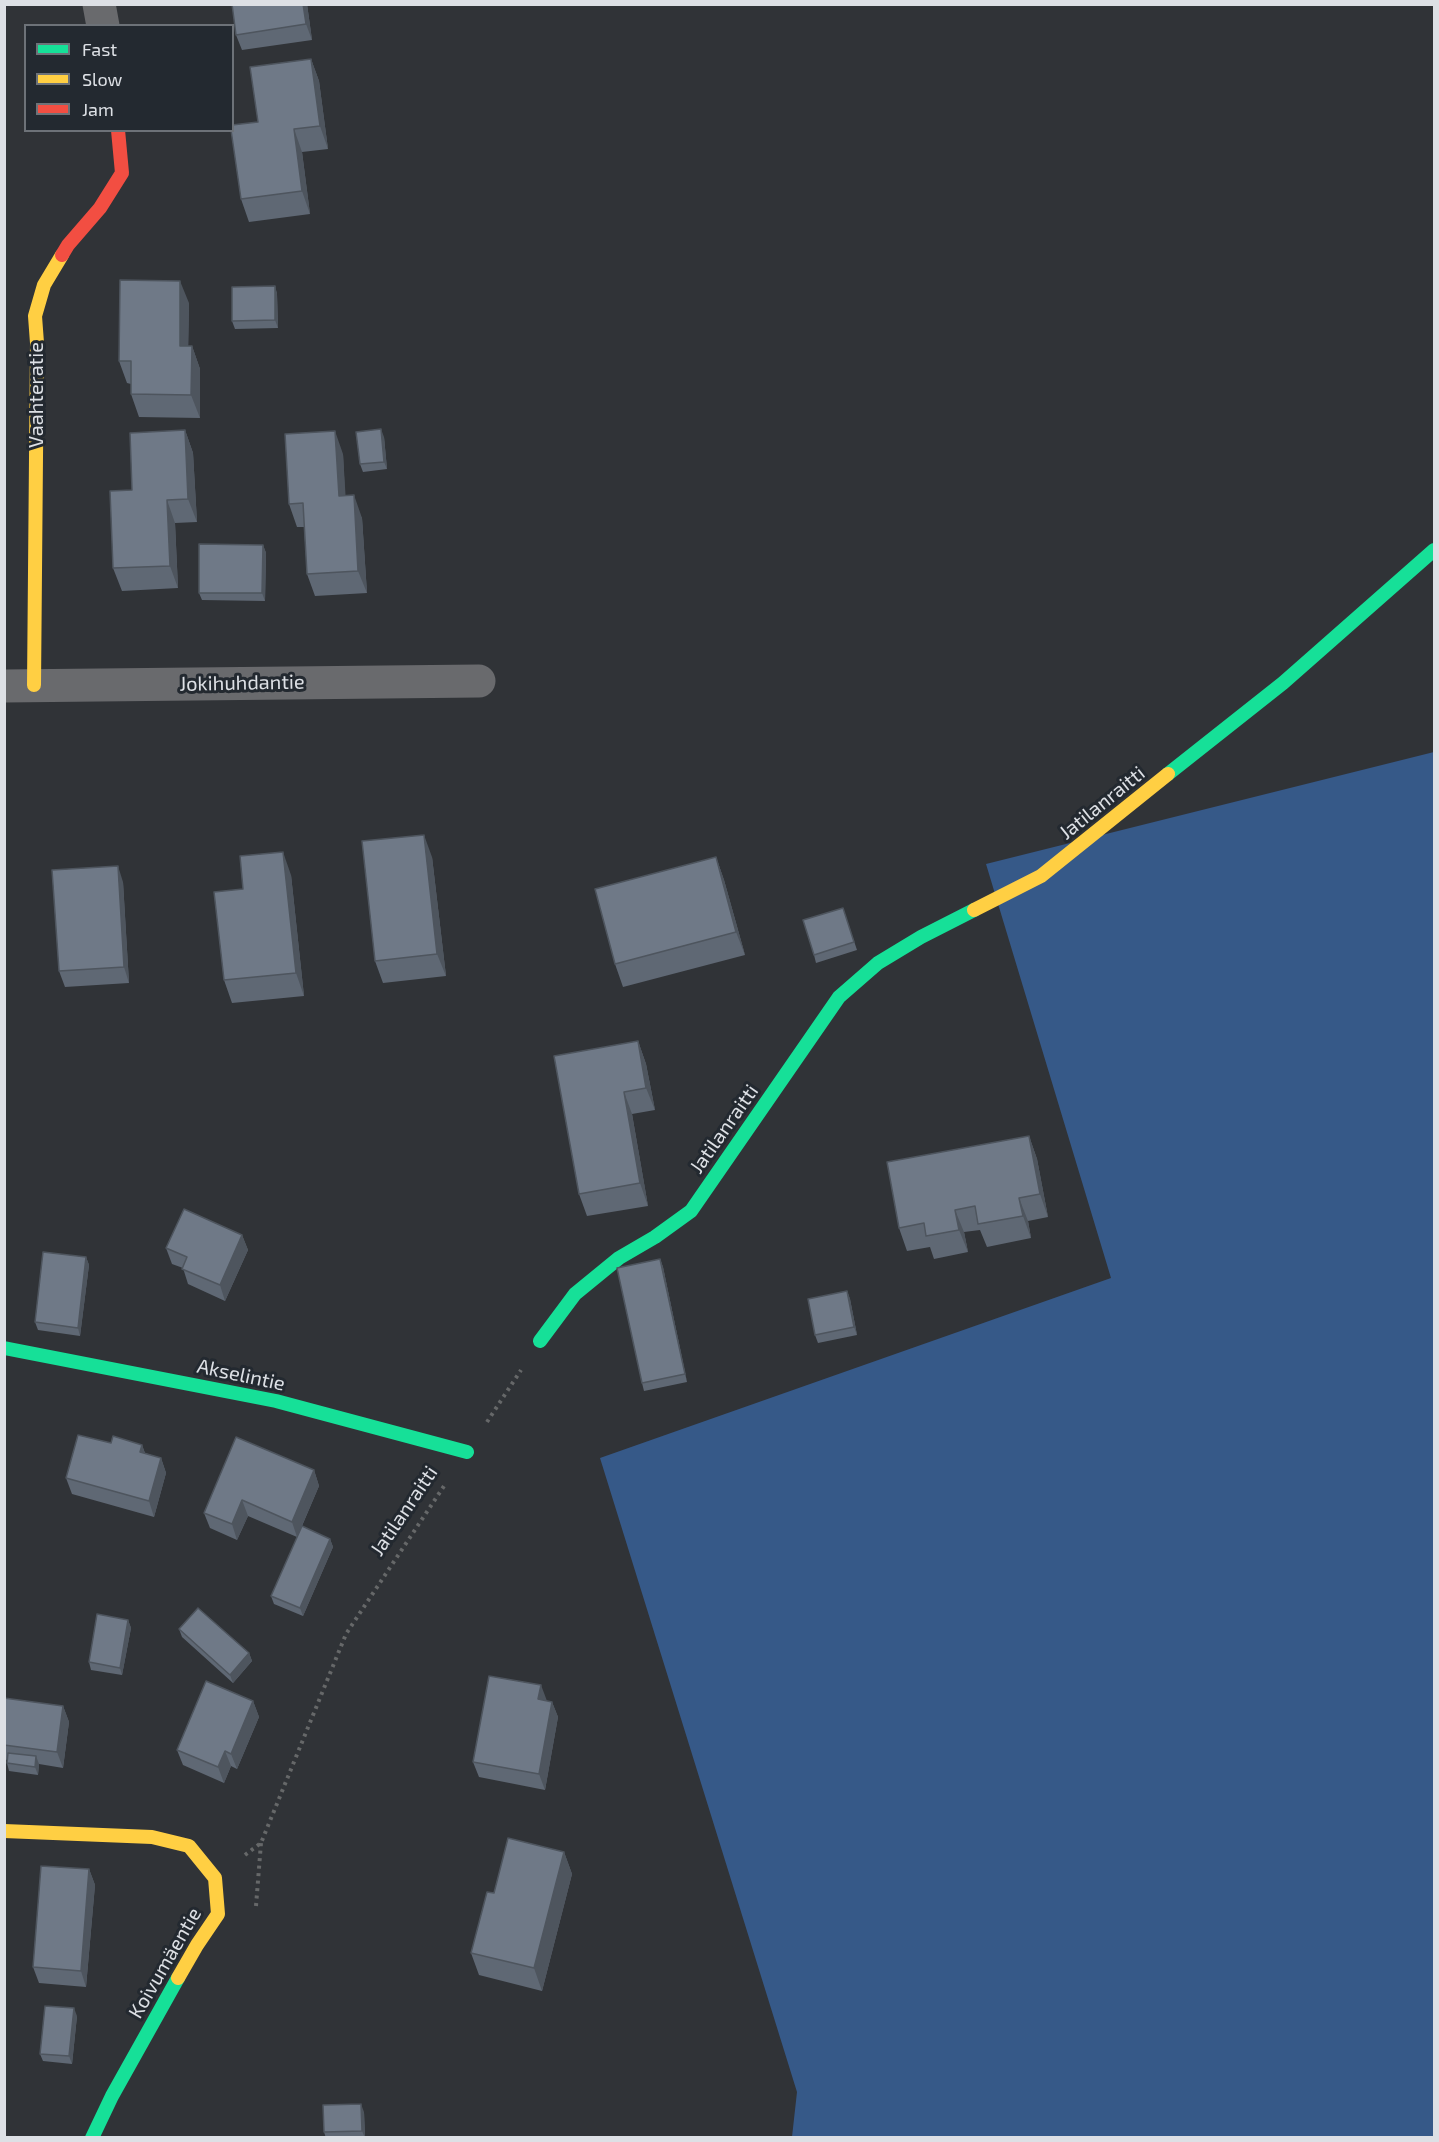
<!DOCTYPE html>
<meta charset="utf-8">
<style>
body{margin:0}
#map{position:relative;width:1439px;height:2142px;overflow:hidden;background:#303337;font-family:"Exo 2",sans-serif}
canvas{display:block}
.frame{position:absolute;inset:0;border:6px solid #dde0e5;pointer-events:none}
.legend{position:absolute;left:24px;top:24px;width:210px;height:108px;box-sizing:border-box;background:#232930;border:2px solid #6d7278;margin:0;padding:8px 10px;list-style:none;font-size:18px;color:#dde0e5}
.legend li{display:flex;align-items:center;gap:12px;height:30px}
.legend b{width:30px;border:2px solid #6d7278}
</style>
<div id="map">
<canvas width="1439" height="2142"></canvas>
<div class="frame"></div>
<ul class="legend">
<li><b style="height:8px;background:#16e098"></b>Fast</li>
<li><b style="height:8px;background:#ffcf43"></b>Slow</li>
<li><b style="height:8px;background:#f24e42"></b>Jam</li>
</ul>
</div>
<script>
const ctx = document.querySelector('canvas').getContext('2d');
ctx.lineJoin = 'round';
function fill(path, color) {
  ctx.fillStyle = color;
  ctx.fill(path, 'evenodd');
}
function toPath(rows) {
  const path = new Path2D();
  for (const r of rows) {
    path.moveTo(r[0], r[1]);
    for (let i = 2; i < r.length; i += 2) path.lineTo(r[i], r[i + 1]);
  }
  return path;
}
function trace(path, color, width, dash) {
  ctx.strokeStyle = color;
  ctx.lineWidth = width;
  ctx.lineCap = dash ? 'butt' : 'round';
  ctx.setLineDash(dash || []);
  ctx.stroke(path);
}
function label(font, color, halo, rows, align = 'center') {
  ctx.font = font + ' "Exo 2",sans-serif';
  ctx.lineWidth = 6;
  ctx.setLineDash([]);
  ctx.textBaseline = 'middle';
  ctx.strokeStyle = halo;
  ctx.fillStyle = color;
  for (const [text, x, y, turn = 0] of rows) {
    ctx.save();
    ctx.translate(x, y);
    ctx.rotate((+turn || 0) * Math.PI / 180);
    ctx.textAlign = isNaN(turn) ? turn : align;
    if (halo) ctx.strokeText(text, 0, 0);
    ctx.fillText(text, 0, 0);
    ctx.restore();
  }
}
const forest = toPath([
 [1434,752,1434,2137,792,2137,797,2092,600,1458,1111,1278,986,864]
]);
const path = toPath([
 [487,1422,521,1370],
 [245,1855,261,1843,346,1634,446,1483],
 [256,1906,261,1843]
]);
const street = toPath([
 [99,4,103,26],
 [4,686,479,681]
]);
const fast = toPath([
 [1168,774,1283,683,1434,550],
 [540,1341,575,1294,619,1258,655,1237,691,1211,839,997,878,963,921,937,974,910],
 [4,1348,276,1401,467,1452],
 [92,2138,112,2096,178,1978]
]);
const slow = toPath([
 [34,685,37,343,35,316,44,285,62,255],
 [974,910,1041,876,1168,774],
 [4,1831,152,1837,189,1846,215,1878,218,1914,197,1945,178,1978]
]);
const jam = toPath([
 [62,255,68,245,100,208,122,173,118,130]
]);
const wall = toPath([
 [232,4,307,4,312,40,242,50,236,35],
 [311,59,319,81,328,149,302,152,310,214,249,222,241,199,258,122],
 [275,286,277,294,278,328,235,329,232,321],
 [189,303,188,346,192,346,200,369,200,418,139,417,131,394,131,384,127,383,119,361],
 [185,430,193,453,197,522,175,523,178,588,122,591,113,568,132,490],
 [384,437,387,469,363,472,360,464],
 [343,454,345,496,362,518,367,593,315,596,307,574,304,527,297,527,289,504],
 [263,545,266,553,265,601,202,600,199,593],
 [432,857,446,976,383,983,375,961],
 [716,857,724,880,745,955,623,987,615,964],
 [291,875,304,996,232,1003,224,980,243,889],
 [123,882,129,983,65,987,59,971],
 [843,908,857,950,816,963,814,955],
 [638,1041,646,1064,655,1110,632,1114,648,1206,587,1216,579,1194],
 [1029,1136,1037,1159,1048,1217,1028,1221,1031,1238,987,1247,980,1230,964,1232,968,1252,934,1259,930,1247,907,1251,899,1228],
 [242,1235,248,1250,225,1301,188,1284,183,1268,172,1264,166,1248],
 [86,1257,89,1265,80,1336,38,1330,35,1322],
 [660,1259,663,1267,687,1382,644,1391,642,1383],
 [847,1291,850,1299,857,1335,818,1343,815,1335],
 [111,1443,142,1445,145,1453,161,1458,166,1473,154,1517,72,1494,66,1478],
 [314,1470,319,1486,302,1526,330,1539,333,1547,303,1616,274,1604,271,1596,297,1537,248,1516,237,1540,210,1528,204,1513],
 [128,1620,131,1628,122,1675,91,1670,89,1662],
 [179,1629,249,1653,252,1661,233,1683,182,1637],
 [4,1698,63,1706,69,1722,63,1768,39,1764,38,1775,9,1771,7,1763,7,1760,4,1759],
 [253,1701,259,1717,237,1769,231,1766,224,1783,183,1765,177,1750],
 [552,1702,558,1717,545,1790,479,1777,473,1762],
 [564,1852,572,1874,542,1991,479,1975,471,1953,494,1893],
 [89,1869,95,1885,86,1987,39,1983,33,1967],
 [77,2016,72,2064,43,2061,40,2054],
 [364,2112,365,2138,326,2138,324,2132]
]);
const shadedWall = toPath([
 [303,4,307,4,312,40,306,24],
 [311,59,319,81,328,149,320,126],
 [294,129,302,152,310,214,302,191],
 [180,281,189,303,188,368,180,346],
 [275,286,277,294,278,328,275,320],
 [192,346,200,369,200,418,191,395],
 [381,429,384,437,387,469,384,462],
 [185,430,193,453,197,522,188,499],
 [335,431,343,454,347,519,339,496],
 [354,495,362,518,367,593,358,571],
 [167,500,175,523,178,588,170,566],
 [263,545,266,553,265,601,262,593],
 [424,835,432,857,446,976,437,954],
 [283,852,291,875,304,996,296,973],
 [716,857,724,880,745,955,736,932],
 [118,866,123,882,129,983,124,967],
 [638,1041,646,1064,655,1110,646,1088],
 [624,1092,632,1114,648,1206,640,1183],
 [1029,1136,1037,1159,1048,1217,1040,1194],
 [1019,1198,1028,1221,1031,1238,1023,1216],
 [955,1210,964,1232,968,1252,959,1230],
 [242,1235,248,1250,225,1301,220,1285],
 [86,1257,89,1265,80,1336,78,1328],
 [660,1259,663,1267,687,1382,685,1374],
 [847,1291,850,1299,857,1335,854,1327],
 [142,1445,147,1460,140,1452],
 [161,1458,166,1473,154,1517,149,1501],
 [314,1470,319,1486,297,1537,292,1522],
 [242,1500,248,1516,237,1540,232,1524],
 [330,1539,333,1547,303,1616,300,1608],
 [128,1620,131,1628,122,1675,120,1668],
 [249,1653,252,1661,233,1683,230,1675],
 [541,1685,547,1701,538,1699],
 [253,1701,259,1717,237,1769,231,1754],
 [552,1702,558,1717,545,1790,539,1774],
 [63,1706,69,1722,63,1768,57,1752],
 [225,1751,231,1766,224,1783,218,1767],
 [36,1756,39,1764,38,1775,35,1767],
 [564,1852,572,1874,542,1991,534,1968],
 [89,1869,95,1885,86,1987,81,1971],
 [74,2008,77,2016,72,2064,69,2056],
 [361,2104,364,2112,365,2138,362,2131]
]);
const building = toPath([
 [232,4,303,4,306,24,236,35,232,4],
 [311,59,320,126,294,129,302,191,241,199,231,130,232,130,232,125,258,122,250,67,311,59],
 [120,280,180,281,180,346,192,346,191,395,131,394,131,361,119,361,120,280],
 [275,286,275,320,232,321,232,287,275,286],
 [381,429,384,462,360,464,356,432,381,429],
 [185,430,188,499,167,500,170,566,113,568,110,491,132,490,130,433,185,430],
 [335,431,339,496,354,495,358,571,307,574,303,503,289,504,285,434,335,431],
 [199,544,263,545,262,593,199,593,199,544],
 [424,835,437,954,375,961,362,841,424,835],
 [283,852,296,973,224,980,214,892,243,889,240,856,283,852],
 [716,857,736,932,615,964,595,889,716,857],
 [118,866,124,967,59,971,52,870,118,866],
 [843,908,854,942,814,955,803,920,843,908],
 [638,1041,646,1088,624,1092,640,1183,579,1194,554,1056,638,1041],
 [1029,1136,1040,1194,1019,1198,1023,1216,978,1224,975,1206,955,1210,959,1230,926,1236,924,1223,899,1228,887,1162,1029,1136],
 [184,1209,242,1235,220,1285,182,1269,187,1257,166,1248,184,1209],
 [43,1252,86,1257,78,1328,35,1322,43,1252],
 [660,1259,685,1374,642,1383,617,1268,660,1259],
 [847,1291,854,1327,815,1335,808,1299,847,1291],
 [78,1435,111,1443,113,1436,142,1445,140,1452,161,1458,149,1501,66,1478,78,1435],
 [236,1437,314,1470,292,1522,242,1500,232,1524,204,1513,236,1437],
 [302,1526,330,1539,300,1608,271,1596,302,1526],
 [198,1608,249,1653,230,1675,179,1629,198,1608],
 [97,1614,128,1620,120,1668,89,1662,97,1614],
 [489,1676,541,1685,538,1699,552,1702,539,1774,473,1762,489,1676],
 [206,1681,253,1701,231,1754,225,1751,218,1767,177,1750,206,1681],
 [4,1698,63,1706,57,1752,4,1745,4,1698],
 [8,1753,36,1756,35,1767,7,1763,8,1753],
 [508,1838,564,1852,534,1968,471,1953,487,1892,494,1893,508,1838],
 [41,1866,89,1869,81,1971,33,1967,41,1866],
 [45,2006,74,2008,69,2056,40,2054,45,2006],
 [361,2104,362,2131,324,2132,323,2105,361,2104]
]);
const streetNames = [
 ["Vaahteratie",36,395,-90],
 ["Jokihuhdantie",242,683,-1],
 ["Jatilanraitti",1102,803,-39],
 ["Jatilanraitti",724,1129,-55],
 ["Akselintie",241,1375,12],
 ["Jatilanraitti",404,1511,-56],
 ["Koivumäentie",165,1963,-60]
];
fill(forest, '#365988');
trace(path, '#666869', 4, [3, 4.5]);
trace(street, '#696a6d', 33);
trace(fast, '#16e098', 14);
trace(slow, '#ffcf43', 14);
trace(jam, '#f24e42', 14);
fill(wall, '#5f6874');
fill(shadedWall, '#4e555e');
fill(building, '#6f7987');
trace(building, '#4e555e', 1.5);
label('20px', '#dde0e5', '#232930', streetNames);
</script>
